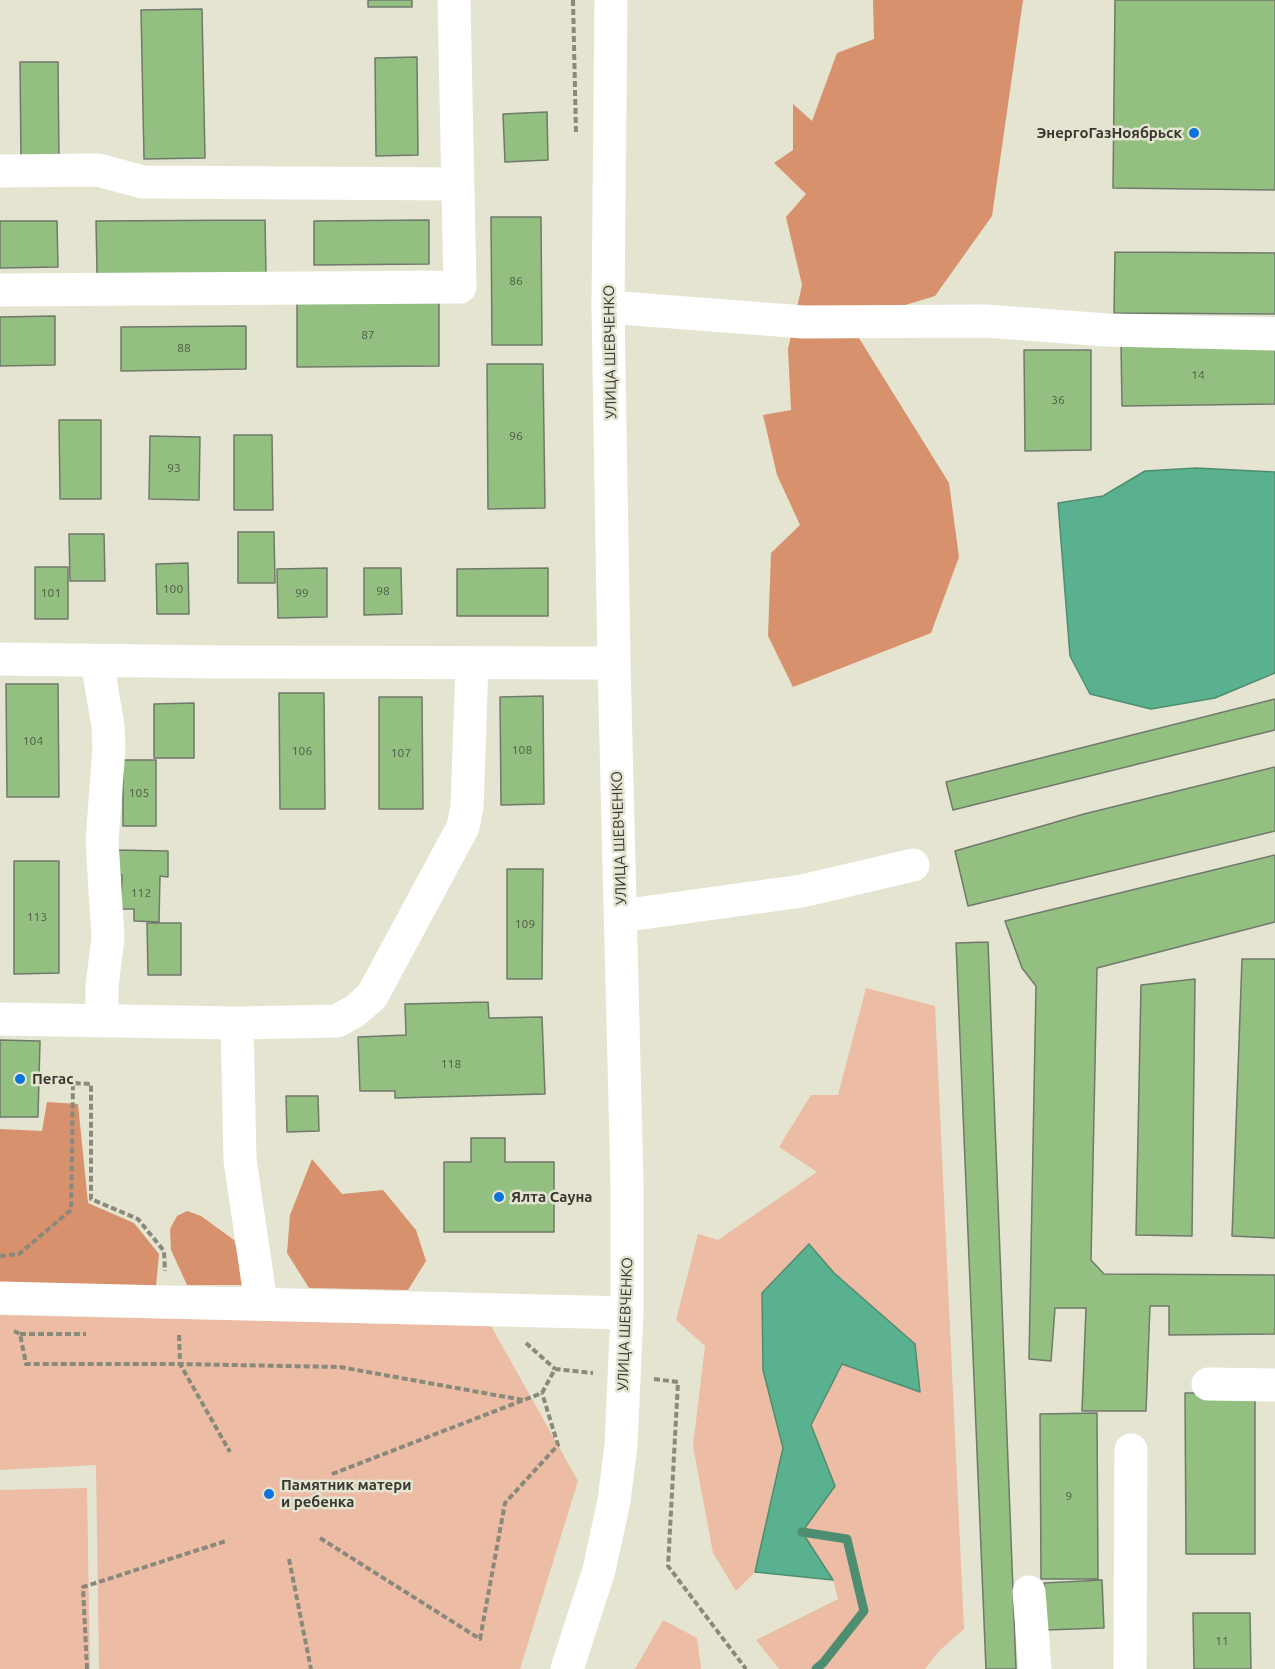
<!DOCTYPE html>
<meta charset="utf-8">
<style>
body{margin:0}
canvas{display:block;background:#e4e4d1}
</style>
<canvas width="1275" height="1669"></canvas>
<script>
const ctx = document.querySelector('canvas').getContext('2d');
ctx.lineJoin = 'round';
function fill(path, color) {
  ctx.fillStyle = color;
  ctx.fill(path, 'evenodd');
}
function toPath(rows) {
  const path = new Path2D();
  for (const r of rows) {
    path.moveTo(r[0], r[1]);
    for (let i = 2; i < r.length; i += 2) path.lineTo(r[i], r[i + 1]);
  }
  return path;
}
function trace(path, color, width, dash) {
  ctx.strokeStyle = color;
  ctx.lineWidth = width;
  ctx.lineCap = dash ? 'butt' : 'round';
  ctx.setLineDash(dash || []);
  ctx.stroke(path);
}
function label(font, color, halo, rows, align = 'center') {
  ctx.font = font + ' Ubuntu,sans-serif';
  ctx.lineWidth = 5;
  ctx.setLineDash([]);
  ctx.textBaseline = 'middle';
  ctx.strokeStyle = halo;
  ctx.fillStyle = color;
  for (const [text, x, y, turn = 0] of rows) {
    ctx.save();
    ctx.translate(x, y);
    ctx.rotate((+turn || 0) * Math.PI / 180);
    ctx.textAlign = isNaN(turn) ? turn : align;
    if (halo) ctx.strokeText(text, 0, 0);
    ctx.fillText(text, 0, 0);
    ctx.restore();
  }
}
const green = toPath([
 [866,988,935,1006,964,1629,939,1651,925,1669,779,1669,756,1640,838,1599,833,1580,802,1532,835,1486,810,1425,842,1364,920,1392,834,1273,809,1244,763,1370,783,1448,755,1572,736,1591,713,1553,693,1446,705,1346,676,1320,698,1234,718,1240,817,1172,779,1147,811,1095,838,1095],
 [0,1315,491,1326,578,1481,520,1669,99,1669,96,1465,0,1470],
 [87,1488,90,1669,0,1669,0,1490],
 [663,1620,697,1638,701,1669,635,1669]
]);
const forest = toPath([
 [873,0,1023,0,992,216,935,296,849,322,949,483,959,557,931,633,793,687,768,636,771,553,800,525,777,475,763,415,791,410,788,349,802,285,786,217,806,194,774,163,793,150,793,104,812,121,837,53,874,39],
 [47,1102,78,1104,88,1203,134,1223,159,1254,156,1286,0,1284,0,1129,42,1131],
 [312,1159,342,1194,383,1190,416,1230,426,1261,408,1290,309,1288,287,1253,290,1215],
 [187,1211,201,1216,234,1240,248,1285,187,1285,171,1250,170,1229,177,1216]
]);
const water = toPath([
 [1196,468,1275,472,1275,673,1215,698,1151,709,1090,694,1070,656,1058,503,1103,496,1145,471,1196,468],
 [809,1244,834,1273,915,1344,920,1392,842,1364,811,1425,835,1486,802,1532,833,1580,755,1572,783,1448,763,1370,762,1293,809,1244]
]);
const stream = toPath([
 [802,1532,847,1539,864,1611,823,1663,816,1669]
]);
const building = toPath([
 [368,0,412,0,412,7,368,7,368,0],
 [1115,0,1275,0,1275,190,1113,188,1115,0],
 [202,9,205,158,144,159,141,10,202,9],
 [417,57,418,155,376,156,375,58,417,57],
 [20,62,58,62,59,162,21,162,20,62],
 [547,112,548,160,505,162,503,114,547,112],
 [491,217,541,217,542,345,492,345,491,217],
 [265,220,266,274,97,275,96,221,265,220],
 [429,220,429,264,314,265,314,221,429,220],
 [0,221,57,221,58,267,0,268,0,221],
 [1115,252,1275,253,1275,314,1114,313,1115,252],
 [439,302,439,366,297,367,297,303,439,302],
 [55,316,55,365,0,366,0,317,55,316],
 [246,326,246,369,121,371,121,327,246,326],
 [1275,343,1275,404,1122,406,1121,345,1275,343],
 [1024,350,1091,350,1091,450,1025,451,1024,350],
 [487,364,543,364,545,508,488,509,487,364],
 [59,420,101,420,101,499,60,499,59,420],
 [234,435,272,435,273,510,234,510,234,435],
 [150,436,200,437,199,500,149,499,150,436],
 [238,532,274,532,275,583,238,583,238,532],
 [69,534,104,534,105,581,70,581,69,534],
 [188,563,189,614,157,614,156,564,188,563],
 [35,567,68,567,68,619,35,619,35,567],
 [327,568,327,617,278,618,277,569,327,568],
 [364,568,401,568,402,614,364,615,364,568],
 [548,568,548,616,457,616,457,569,548,568],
 [6,684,58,684,59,797,7,797,6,684],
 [279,693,324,693,325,809,280,809,279,693],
 [543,696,544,804,501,805,500,697,543,696],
 [379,697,422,697,423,809,379,809,379,697],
 [1275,699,1275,730,953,810,946,782,1275,699],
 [194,703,194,758,154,758,154,704,194,703],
 [123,760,156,760,156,826,123,826,123,760],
 [1275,767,1275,831,968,906,955,851,1084,814,1275,767],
 [116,850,168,851,168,877,160,876,159,922,134,921,134,909,121,909,122,875,116,875,116,850],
 [1275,855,1275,922,1097,968,1091,1260,1104,1274,1275,1275,1275,1334,1169,1335,1169,1306,1150,1306,1146,1411,1082,1411,1086,1308,1055,1308,1051,1361,1029,1359,1036,986,1022,968,1005,921,1275,855],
 [14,861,59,861,59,973,14,974,14,861],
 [507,869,543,869,542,979,507,979,507,869],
 [147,923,181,923,181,975,148,975,147,923],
 [988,942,1016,1669,986,1669,956,943,988,942],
 [1242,959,1275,959,1275,1238,1232,1236,1242,959],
 [1195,979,1192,1236,1136,1235,1141,985,1195,979],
 [488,1002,489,1018,542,1017,545,1094,395,1098,395,1091,360,1091,358,1037,406,1035,405,1004,488,1002],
 [0,1040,40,1041,38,1117,0,1117,0,1040],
 [286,1096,318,1096,319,1131,287,1132,286,1096],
 [471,1138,505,1138,505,1162,554,1162,554,1232,444,1232,444,1162,471,1162,471,1138],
 [1185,1393,1255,1393,1255,1554,1186,1554,1185,1393],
 [1097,1413,1098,1579,1041,1579,1040,1414,1097,1413],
 [1102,1580,1104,1628,1046,1630,1044,1583,1102,1580],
 [1193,1613,1250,1613,1251,1669,1194,1669,1193,1613]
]);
const path = toPath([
 [573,0,576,134],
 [0,1256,19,1254,71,1210,73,1083,91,1084,91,1199,138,1219,164,1251,165,1271],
 [14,1331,20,1334,26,1364,180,1364,340,1367,523,1400],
 [20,1334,86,1334],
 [179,1335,180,1364,230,1452],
 [526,1343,555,1369],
 [654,1379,678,1382,668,1566,746,1669],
 [332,1474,542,1393,555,1369,593,1373],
 [320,1538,480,1639,505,1503,558,1445,542,1393],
 [289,1559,311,1669],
 [87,1669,83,1587,226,1541]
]);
const minor = toPath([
 [0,171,98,170,143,182,458,184],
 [0,290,460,287,454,0],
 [608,307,804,322,985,321,1107,330,1275,334],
 [0,659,222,662,614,663],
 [97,661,108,726,109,748,102,841,108,938,102,986,102,1021],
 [621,916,802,891,913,865],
 [0,1019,237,1023],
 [0,1298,627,1313],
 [261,1303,240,1160,237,1023,337,1021,355,1011,372,996,463,827,467,807,472,664],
 [1208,1384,1275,1385],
 [1029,1592,1035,1669],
 [567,1669,599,1570,614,1501,621,1445,627,1313,627,1183,614,663,608,307,611,0],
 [1130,1669,1131,1450]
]);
const markers = [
 [1194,133,6,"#0c74dc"],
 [20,1079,6,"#0c74dc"],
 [499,1197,6,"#0c74dc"],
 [269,1494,6,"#0c74dc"]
];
const numberNames = [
 ["86",516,281],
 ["87",368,335],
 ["88",184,348],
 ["14",1198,375],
 ["36",1058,400],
 ["96",516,436],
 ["93",174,468],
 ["100",173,589],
 ["98",383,591],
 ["101",51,593],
 ["99",302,593],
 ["104",33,741],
 ["108",522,750],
 ["106",302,751],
 ["107",401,753],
 ["105",139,793],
 ["112",141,893],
 ["113",37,917],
 ["109",525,924],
 ["118",451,1064],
 ["9",1069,1496],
 ["11",1222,1641]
];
const poiNames = [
 ["ЭнергоГазНоябрьск",1182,133,"right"],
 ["Пегас",32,1079],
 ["Ялта Сауна",511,1197],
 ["Памятник матери",281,1485],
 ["и ребенка",281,1502]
];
const streetNames = [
 ["УЛИЦА ШЕВЧЕНКО",610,352,-91],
 ["УЛИЦА ШЕВЧЕНКО",619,838,-92],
 ["УЛИЦА ШЕВЧЕНКО",625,1324,-88]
];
fill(green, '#ecbca4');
fill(forest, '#d8916d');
fill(water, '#59b18f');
trace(water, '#4f8d73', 1.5);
trace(stream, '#4f8d73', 9);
fill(building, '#93bf80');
trace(building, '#707a6c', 1.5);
trace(path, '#89897c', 4, [6, 3]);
trace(minor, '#fff', 33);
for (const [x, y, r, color] of markers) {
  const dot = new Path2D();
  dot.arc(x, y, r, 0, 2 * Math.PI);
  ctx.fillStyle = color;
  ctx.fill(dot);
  trace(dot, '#e4e4d1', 2);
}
label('12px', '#4f5a45', null, numberNames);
label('bold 15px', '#383831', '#e4e4d1', poiNames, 'left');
label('15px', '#383831', '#e4e4d1', streetNames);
</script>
